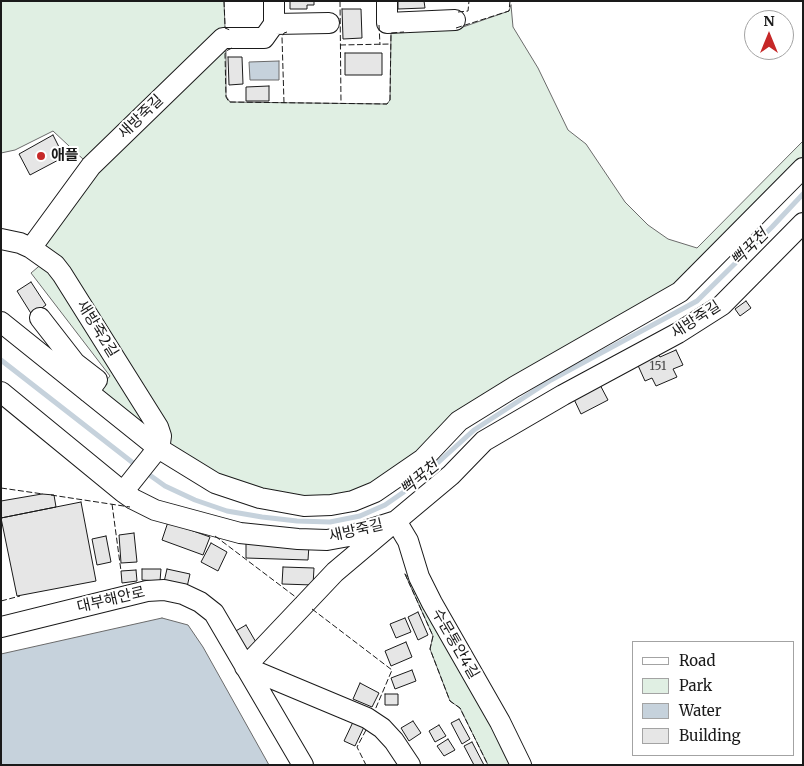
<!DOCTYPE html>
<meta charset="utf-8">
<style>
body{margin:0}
#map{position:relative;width:804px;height:766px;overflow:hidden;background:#fff;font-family:Merriweather,serif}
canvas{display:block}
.frame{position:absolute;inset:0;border:2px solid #1a1a1a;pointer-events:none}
.legend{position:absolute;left:632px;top:641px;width:162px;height:115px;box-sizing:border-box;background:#fff;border:1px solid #a3a3a3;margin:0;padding:6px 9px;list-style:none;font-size:15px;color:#1a1a1a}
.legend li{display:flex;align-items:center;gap:10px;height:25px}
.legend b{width:25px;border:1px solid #a3a3a3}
.north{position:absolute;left:744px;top:10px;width:50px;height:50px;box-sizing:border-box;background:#fff;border:1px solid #a3a3a3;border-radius:50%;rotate:0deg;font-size:14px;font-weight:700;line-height:20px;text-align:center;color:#1a1a1a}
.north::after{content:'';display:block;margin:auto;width:18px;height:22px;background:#c62828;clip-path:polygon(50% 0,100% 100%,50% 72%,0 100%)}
</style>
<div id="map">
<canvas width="804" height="766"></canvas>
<div class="frame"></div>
<ul class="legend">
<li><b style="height:6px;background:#fff"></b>Road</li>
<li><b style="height:14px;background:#e0efe3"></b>Park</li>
<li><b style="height:14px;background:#c6d2dc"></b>Water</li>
<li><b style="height:14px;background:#e6e6e6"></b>Building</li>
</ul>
<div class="north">N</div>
</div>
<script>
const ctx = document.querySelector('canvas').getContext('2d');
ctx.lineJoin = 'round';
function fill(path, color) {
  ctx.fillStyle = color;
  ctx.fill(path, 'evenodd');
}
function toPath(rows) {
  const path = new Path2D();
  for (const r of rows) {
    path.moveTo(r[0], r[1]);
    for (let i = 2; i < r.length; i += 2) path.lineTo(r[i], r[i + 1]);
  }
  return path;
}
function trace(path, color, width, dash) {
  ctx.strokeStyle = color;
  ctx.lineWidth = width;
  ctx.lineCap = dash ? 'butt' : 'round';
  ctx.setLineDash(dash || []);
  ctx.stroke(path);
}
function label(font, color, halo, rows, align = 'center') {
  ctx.font = font + ' Merriweather,"Noto Sans KR",serif';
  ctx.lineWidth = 4;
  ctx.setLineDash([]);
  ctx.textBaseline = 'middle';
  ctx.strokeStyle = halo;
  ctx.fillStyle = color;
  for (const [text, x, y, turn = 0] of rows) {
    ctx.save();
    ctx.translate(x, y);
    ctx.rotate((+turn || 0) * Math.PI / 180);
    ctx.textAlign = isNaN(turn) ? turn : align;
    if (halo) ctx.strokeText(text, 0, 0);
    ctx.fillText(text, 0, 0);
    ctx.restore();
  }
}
const green = toPath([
 [1,1,224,1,225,28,84,160,53,131,15,150,1,153,1,1],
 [511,5,513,27,538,68,568,130,586,144,625,202,648,225,668,239,697,248,803,141,803,160,678,289,419,457,352,499,261,495,172,453,40,241,92,171,207,57,226,51,226,96,230,102,387,104,390,100,391,33,460,28,509,11,511,5],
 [44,262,149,428,95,393,110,376,31,273,44,262],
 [405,574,418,586,517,765,488,765,460,708,450,701,430,649,433,636,405,574]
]);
const water = toPath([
 [279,61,279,80,250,80,249,62,279,61],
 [162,618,188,625,203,647,269,765,1,765,1,654,162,618]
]);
const stream = toPath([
 [1,360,137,466],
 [144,471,165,486,195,500,227,511,262,517,297,521,330,522,360,516,385,505,411,487,474,430,551,380,697,301,772,227,803,194]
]);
const building = toPath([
 [290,1,314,1,314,5,307,5,307,9,290,9,290,1],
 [398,1,424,1,425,8,398,9,398,1],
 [342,9,361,9,362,38,343,39,342,9],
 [345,53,382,53,382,75,345,75,345,53],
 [228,57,242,57,243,84,229,85,228,57],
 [269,86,269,101,246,101,246,87,269,86],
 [53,135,64,157,30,175,19,154,53,135],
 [31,282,46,305,32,315,17,291,31,282],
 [746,301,751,308,740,316,735,309,746,301],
 [676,350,683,365,673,369,677,377,656,386,652,378,645,381,636,361,657,351,660,357,676,350],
 [598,381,608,400,581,414,572,395,598,381],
 [42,494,54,495,56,507,1,518,1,501,42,494],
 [81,502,96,581,17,596,1,518,81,502],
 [168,522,210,537,203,555,162,540,168,522],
 [134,533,137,562,121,563,119,535,134,533],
 [106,536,111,562,97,565,92,539,106,536],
 [246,542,309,545,308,560,246,558,246,542],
 [211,543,227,552,218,571,201,562,211,543],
 [283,567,314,568,313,585,282,584,283,567],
 [142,569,161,569,160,581,142,580,142,569],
 [167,569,190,574,187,587,164,582,167,569],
 [136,570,137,581,122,583,121,571,136,570],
 [418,612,428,635,418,640,408,617,418,612],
 [405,618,411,632,396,638,390,624,405,618],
 [246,625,257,644,244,651,234,632,246,625],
 [406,642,412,657,391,666,385,651,406,642],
 [412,670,416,681,395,689,391,678,412,670],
 [360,683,379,693,372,707,353,699,360,683],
 [385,694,398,694,398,705,385,705,385,694],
 [459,719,470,739,462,744,451,723,459,719],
 [413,721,421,733,409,741,401,728,413,721],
 [353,722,364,727,355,746,344,741,353,722],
 [439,725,446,736,435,742,429,731,439,725],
 [448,739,455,750,444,756,437,746,448,739],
 [472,742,484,765,474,765,464,746,472,742]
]);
const minor = toPath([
 [387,1,387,23,455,20],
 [274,24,329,23],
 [1,239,20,243,31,248,55,265,62,274,158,427,161,436,160,443,158,448,123,492],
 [31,248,91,166,223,38,264,38,274,24,274,1],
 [40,318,75,363,97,380,88,392],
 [1,322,158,448,215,483,260,498,304,506,331,505,353,501,375,492,423,459,459,421,514,387,680,292,803,168],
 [1,392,123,492,133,499,155,510,240,533,298,539,327,540,349,536,396,521,451,475,484,441,563,395,678,333,722,305,803,223],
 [396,521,408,541,419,577,432,603,500,722,521,765],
 [386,529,335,572,245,667,367,718,382,728,394,741,410,765],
 [1,627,147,591,164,590,183,594,200,602,214,613,303,765]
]);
const fence = toPath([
 [224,1,225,25,225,28,230,30],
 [340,1,341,103],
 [458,12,468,11,469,1],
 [379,25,380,45],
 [456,28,509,11,510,1],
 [340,45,391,44],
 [232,48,226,51,225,54,226,97,229,102,387,104,390,100,391,33,404,32],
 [284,103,282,37,284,33,287,32],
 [1,488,43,494],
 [51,495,130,507],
 [112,504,121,571],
 [215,536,297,598],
 [405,574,433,636,430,649,450,701,460,708,488,765],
 [1,601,20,596],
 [312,609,392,670,375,710],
 [366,730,357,747,366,765]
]);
const markers = [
 [41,156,5,"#c62828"]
];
const numberNames = [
 ["151",658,367]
];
const streetNames = [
 ["새방죽길",141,117,-44],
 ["새방죽길",696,320,-33],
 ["새방죽2길",97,329,58],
 ["새방죽길",356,531,-13],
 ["대부해안로",111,600,-13],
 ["수문통안4길",455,644,60]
];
const poiNames = [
 ["애플",51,156]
];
const waterNames = [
 ["뻑꾹천",750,248,-45],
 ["뻑꾹천",420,478,-40]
];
fill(green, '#e0efe3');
trace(green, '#6a6a6a', 1);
fill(water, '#c6d2dc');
trace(water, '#6a6a6a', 1);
trace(stream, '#c6d2dc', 5);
fill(building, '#e6e6e6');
trace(building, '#1a1a1a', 1);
trace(minor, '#1a1a1a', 22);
trace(minor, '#fff', 20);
trace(fence, '#1a1a1a', 1, [6, 2.5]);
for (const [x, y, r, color] of markers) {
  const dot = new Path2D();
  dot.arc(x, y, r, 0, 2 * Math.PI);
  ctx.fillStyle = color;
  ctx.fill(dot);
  trace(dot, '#fff', 2);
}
label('12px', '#4d4d4d', null, numberNames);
label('15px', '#1a1a1a', '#fff', streetNames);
label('bold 15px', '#1a1a1a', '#fff', poiNames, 'left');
label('italic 16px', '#1a1a1a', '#fff', waterNames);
</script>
